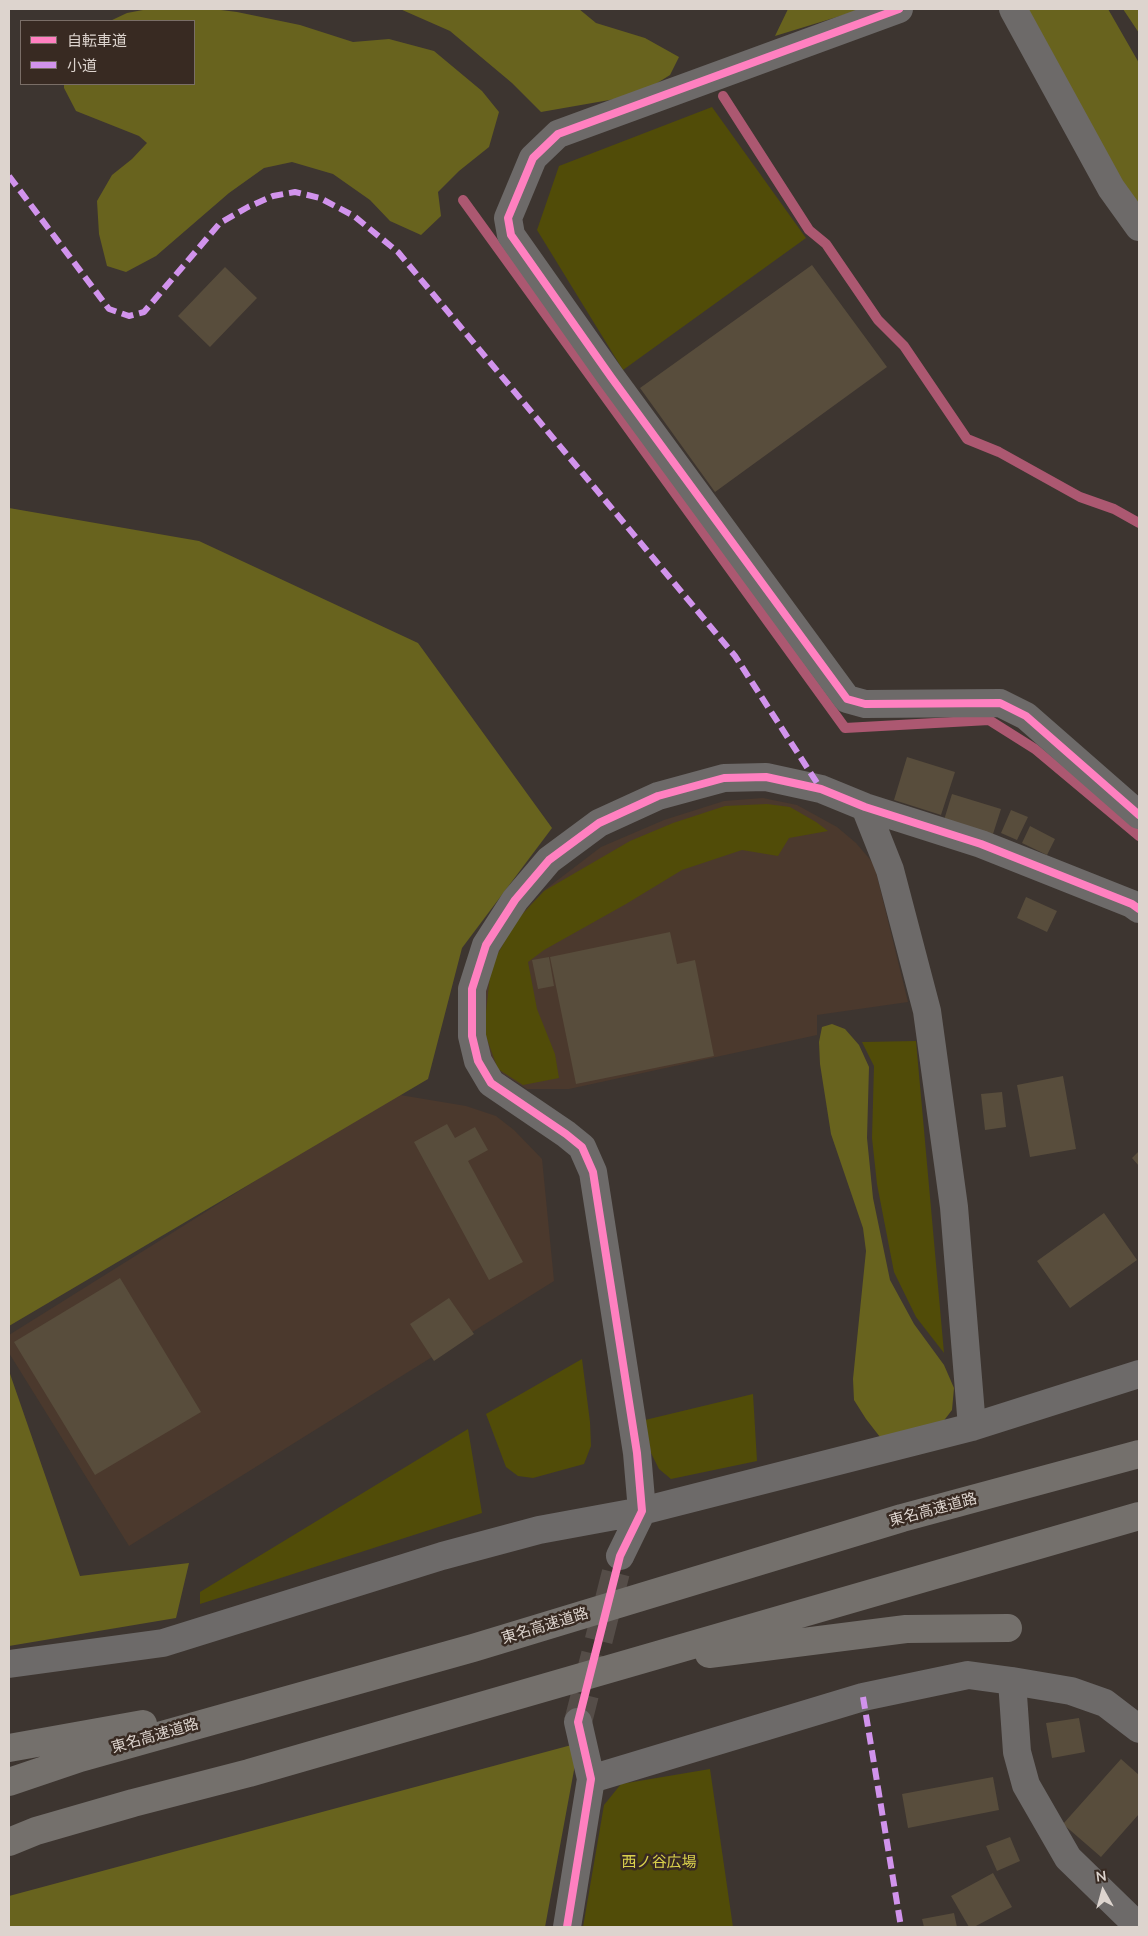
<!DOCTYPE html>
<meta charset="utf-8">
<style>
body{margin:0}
#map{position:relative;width:1148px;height:1936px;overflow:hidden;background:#3d3530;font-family:Mulish,"Noto Sans JP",sans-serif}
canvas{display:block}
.frame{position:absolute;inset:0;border:10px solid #ddd4ce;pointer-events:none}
.legend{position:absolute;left:20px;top:20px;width:175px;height:65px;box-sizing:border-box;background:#382a22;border:1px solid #7a6e67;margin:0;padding:6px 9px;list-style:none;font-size:15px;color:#ddd4ce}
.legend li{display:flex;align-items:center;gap:10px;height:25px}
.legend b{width:25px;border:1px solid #7a6e67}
.north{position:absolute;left:1078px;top:1866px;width:50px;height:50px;-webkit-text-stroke:4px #382a22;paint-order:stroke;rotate:353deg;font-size:14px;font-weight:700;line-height:20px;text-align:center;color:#ddd4ce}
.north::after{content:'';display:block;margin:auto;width:18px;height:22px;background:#ddd4ce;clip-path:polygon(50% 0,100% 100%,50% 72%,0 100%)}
</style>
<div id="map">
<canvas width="1148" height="1936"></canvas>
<div class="frame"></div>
<ul class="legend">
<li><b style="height:6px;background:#ff80c0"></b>自転車道</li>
<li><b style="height:6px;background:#d193ec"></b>小道</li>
</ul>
<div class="north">N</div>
</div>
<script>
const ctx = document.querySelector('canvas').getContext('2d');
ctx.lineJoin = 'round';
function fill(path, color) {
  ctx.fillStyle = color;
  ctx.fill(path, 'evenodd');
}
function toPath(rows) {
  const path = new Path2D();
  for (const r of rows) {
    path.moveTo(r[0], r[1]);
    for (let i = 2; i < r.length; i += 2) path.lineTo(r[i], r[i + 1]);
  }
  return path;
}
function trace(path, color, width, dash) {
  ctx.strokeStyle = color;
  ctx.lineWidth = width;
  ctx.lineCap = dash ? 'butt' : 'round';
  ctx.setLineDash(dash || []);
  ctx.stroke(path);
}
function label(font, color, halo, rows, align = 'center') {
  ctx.font = font + ' Mulish,"Noto Sans JP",sans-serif';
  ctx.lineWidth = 5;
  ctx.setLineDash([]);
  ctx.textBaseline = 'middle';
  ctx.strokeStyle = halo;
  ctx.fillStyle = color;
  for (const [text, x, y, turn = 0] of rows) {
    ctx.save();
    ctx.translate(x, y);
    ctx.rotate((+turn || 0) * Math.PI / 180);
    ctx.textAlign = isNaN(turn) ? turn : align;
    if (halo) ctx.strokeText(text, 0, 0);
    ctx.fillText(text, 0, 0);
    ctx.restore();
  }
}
const built = toPath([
 [763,798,797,805,837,827,856,843,874,864,908,1002,817,1015,817,1035,569,1089,527,1089,502,1073,490,1058,484,1040,486,985,494,958,515,920,546,889,601,847,664,820,724,801],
 [394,1094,466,1106,496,1116,514,1130,542,1159,554,1281,129,1546,9,1353,9,1335]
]);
const green = toPath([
 [712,107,806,238,623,370,537,230,559,166],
 [767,804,790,807,816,822,828,831,789,838,778,856,742,850,682,870,626,904,544,950,528,962,537,1009,555,1054,559,1078,523,1085,498,1069,484,1031,491,966,516,921,544,891,630,841,673,823,725,806],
 [916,1041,944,1353,916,1317,894,1272,877,1184,872,1138,874,1066,862,1042],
 [582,1359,590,1422,591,1446,584,1464,533,1478,518,1476,506,1467,486,1414],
 [753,1394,757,1461,671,1479,659,1469,651,1453,645,1420],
 [468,1429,482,1513,200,1604,200,1592],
 [710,1769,733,1927,583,1927,604,1805,621,1784]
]);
const forest = toPath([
 [148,9,213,9,237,12,300,25,353,42,389,39,434,51,482,91,499,112,489,147,459,171,438,192,441,216,421,235,390,221,370,200,333,174,292,162,264,168,229,193,156,256,126,272,107,266,99,234,97,201,112,175,132,159,147,143,139,136,76,111,64,88,64,84,194,84,194,21,110,21,127,13],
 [400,9,579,9,596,23,645,38,679,57,670,75,638,95,541,112,512,83,450,31],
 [788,9,863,9,775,36],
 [1017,9,1108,9,1139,63,1139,219],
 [1123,9,1139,9,1139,33],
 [9,508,199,541,418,643,552,828,462,948,428,1079,9,1326],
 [832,1024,845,1029,859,1045,869,1067,867,1138,873,1198,890,1280,914,1324,944,1365,954,1388,952,1410,942,1423,880,1437,866,1419,854,1400,853,1379,866,1251,863,1228,831,1134,820,1064,819,1042,822,1027],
 [9,1371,80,1576,189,1563,176,1618,9,1646],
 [579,1743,545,1927,9,1927,9,1896]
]);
const stream = toPath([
 [723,96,809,230,826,244,878,320,904,346,967,439,999,452,1080,497,1114,509,1139,523],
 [463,200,845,728,989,720,1035,749,1139,836]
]);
const building = toPath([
 [812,265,887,367,715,492,640,388],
 [225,267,257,298,210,347,178,316],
 [907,757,955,772,941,815,894,800],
 [952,794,1001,809,993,834,944,820],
 [1011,810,1028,817,1017,840,1001,833],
 [1030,826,1055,839,1047,855,1022,843],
 [1026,897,1057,911,1047,932,1017,918],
 [670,932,677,964,695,960,714,1056,576,1084,550,957],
 [549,957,554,986,538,989,532,960],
 [1063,1076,1076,1149,1030,1157,1017,1085],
 [1002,1092,1006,1127,985,1130,981,1094],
 [447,1124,455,1138,475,1127,488,1150,468,1161,523,1262,489,1280,414,1142],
 [1139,1151,1139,1166,1132,1158],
 [1104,1213,1137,1260,1070,1308,1037,1261],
 [120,1278,201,1412,95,1475,14,1342],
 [449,1298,474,1334,434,1361,410,1324],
 [1079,1718,1085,1752,1052,1758,1046,1723],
 [1121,1759,1139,1775,1139,1814,1101,1857,1063,1824],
 [993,1777,999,1810,908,1828,902,1794],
 [1010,1837,1020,1861,997,1871,986,1846],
 [993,1873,1012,1907,974,1927,969,1927,951,1896],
 [954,1913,957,1927,924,1927,922,1919]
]);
const minorTunnel = toPath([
 [578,1722,620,1556]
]);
const minor = toPath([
 [899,9,558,134,533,158,508,218,511,235,611,377,847,699,865,704,1000,703,1026,716,1139,815],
 [1013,9,1111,188,1139,227],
 [865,807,890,870,927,1011,954,1207,972,1427],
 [620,1556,642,1511,637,1453,593,1172,582,1147,566,1134,491,1083,478,1061,472,1036,472,989,486,945,515,900,549,860,599,823,658,796,724,778,766,777,821,789,865,807,981,844,1132,904,1139,909],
 [9,1664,163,1643,442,1556,539,1530,642,1511,972,1427,1139,1374],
 [1012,1681,1017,1752,1026,1785,1068,1858,1139,1927],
 [591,1779,863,1697,968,1675,1012,1681,1071,1691,1105,1703,1139,1729],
 [567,1927,591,1779,578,1722]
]);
const highway = toPath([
 [709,1654,906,1629,1008,1628],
 [9,1748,143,1724],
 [9,1782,80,1758,473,1648,902,1518,1139,1454],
 [9,1842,36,1831,133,1803,249,1773,1139,1516]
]);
const quiet = toPath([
 [9,176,109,309,129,316,144,312,220,223,248,207,273,196,295,192,320,198,354,216,398,252,735,656,821,789],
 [863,1697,901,1927]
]);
const cycleway = toPath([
 [899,9,558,134,533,158,508,218,511,235,611,377,847,699,865,704,1000,703,1026,716,1139,815],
 [567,1927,591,1779,578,1722,620,1556,642,1511,637,1453,593,1172,582,1147,566,1134,491,1083,478,1061,472,1036,472,989,486,945,515,900,549,860,599,823,658,796,724,778,766,777,821,789,865,807,981,844,1132,904,1139,909]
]);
const streetNames = [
 ["東名高速道路",933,1510,-15],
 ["東名高速道路",545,1626,-17],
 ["東名高速道路",155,1736,-16]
];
const parkNames = [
 ["西ノ谷広場",659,1862]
];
fill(built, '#4b392d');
fill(green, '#514c08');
fill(forest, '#68631e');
trace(stream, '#ac5871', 10);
fill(building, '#584d3c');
trace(minorTunnel, '#554d48', 28, [28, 14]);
trace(minor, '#6d6a69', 28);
trace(highway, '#74706c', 28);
trace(quiet, '#d193ec', 6, [12, 6]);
trace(cycleway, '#ff80c0', 8);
label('15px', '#ddd4ce', '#382a22', streetNames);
label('15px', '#dad14c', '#382a22', parkNames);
</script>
